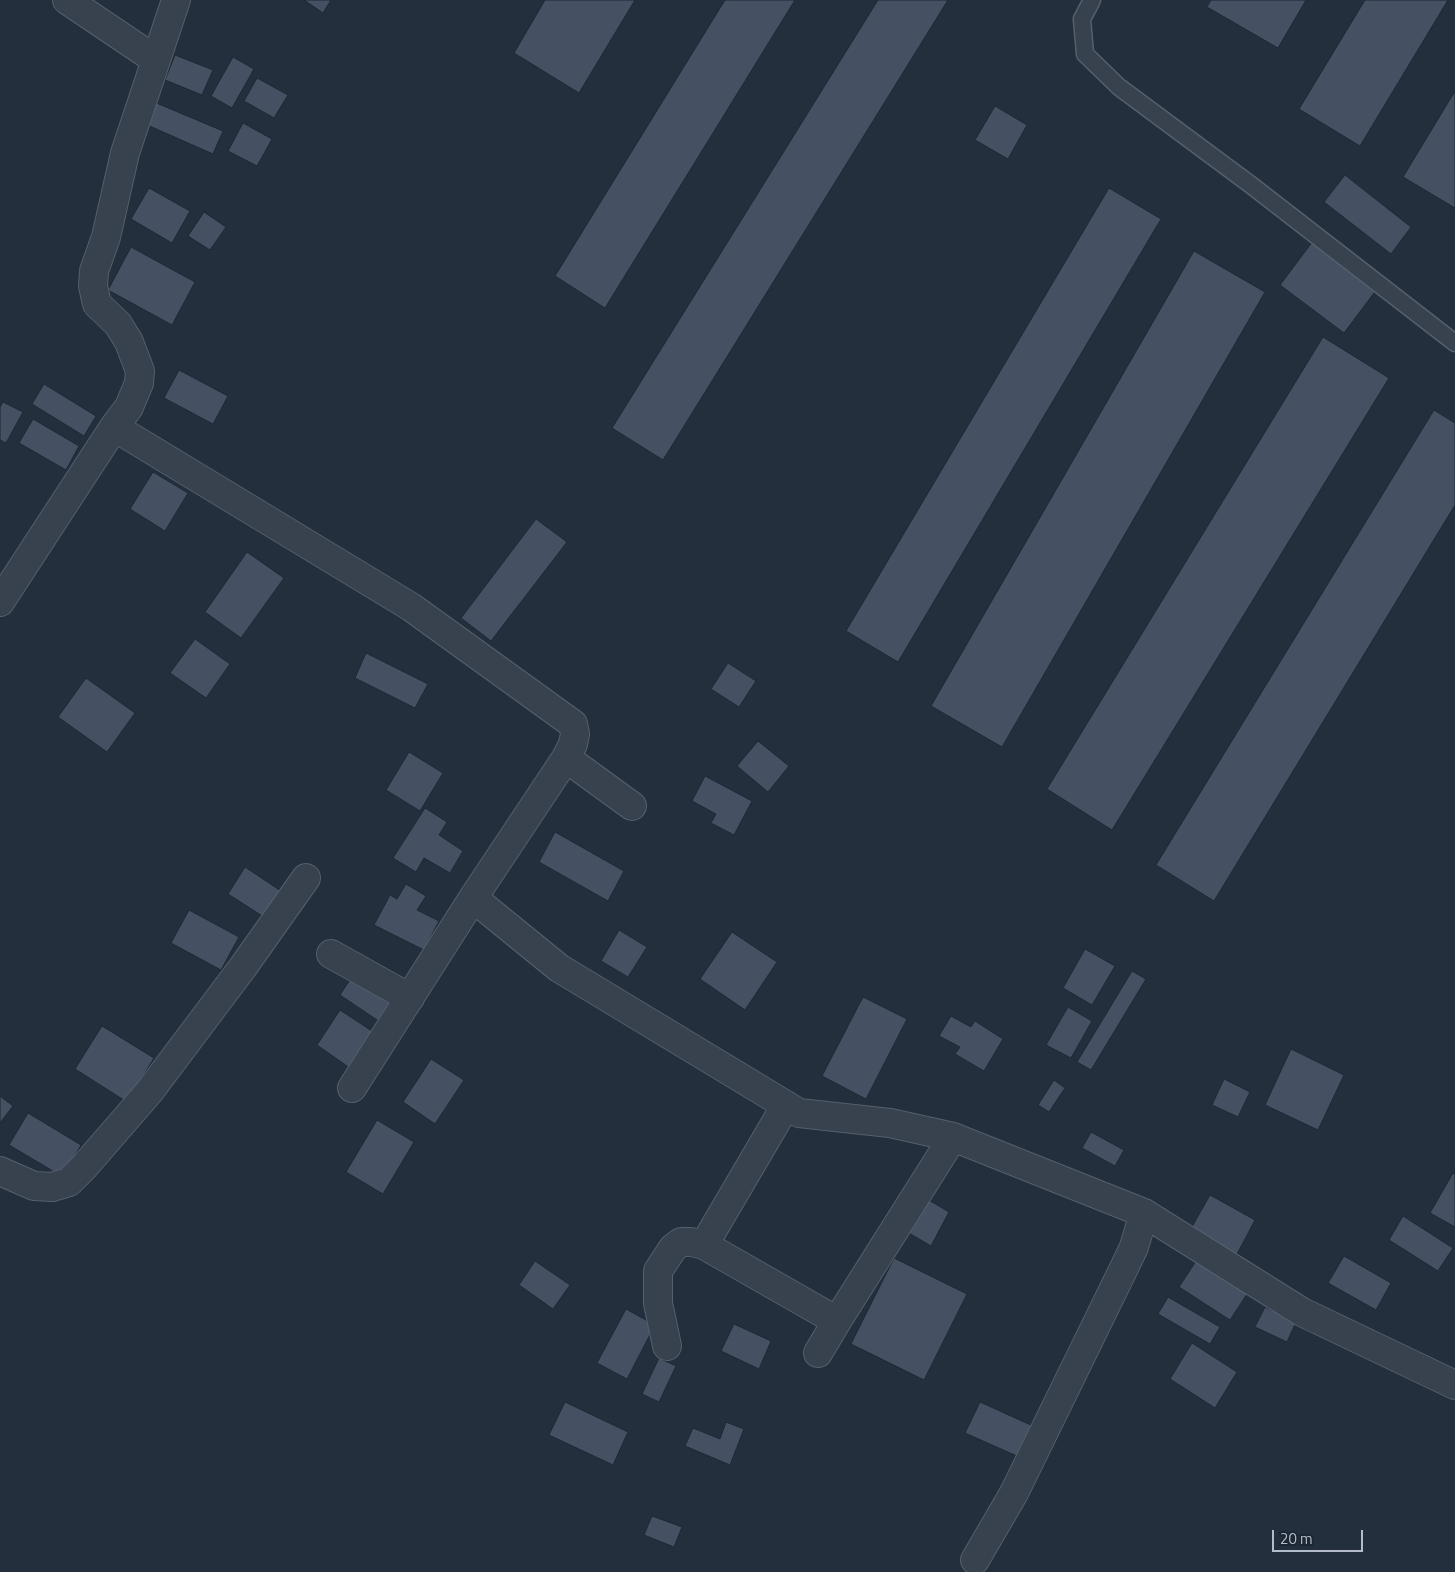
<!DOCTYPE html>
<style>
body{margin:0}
#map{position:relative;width:1455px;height:1572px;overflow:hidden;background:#242f3e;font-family:"Titillium Web",sans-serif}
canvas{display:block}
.scale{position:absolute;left:1272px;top:1530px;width:91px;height:22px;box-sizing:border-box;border:2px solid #b4bcc9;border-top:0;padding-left:6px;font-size:15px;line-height:18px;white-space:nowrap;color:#b4bcc9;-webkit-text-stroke:4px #1d2633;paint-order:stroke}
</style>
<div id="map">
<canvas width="1455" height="1572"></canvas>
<div class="scale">20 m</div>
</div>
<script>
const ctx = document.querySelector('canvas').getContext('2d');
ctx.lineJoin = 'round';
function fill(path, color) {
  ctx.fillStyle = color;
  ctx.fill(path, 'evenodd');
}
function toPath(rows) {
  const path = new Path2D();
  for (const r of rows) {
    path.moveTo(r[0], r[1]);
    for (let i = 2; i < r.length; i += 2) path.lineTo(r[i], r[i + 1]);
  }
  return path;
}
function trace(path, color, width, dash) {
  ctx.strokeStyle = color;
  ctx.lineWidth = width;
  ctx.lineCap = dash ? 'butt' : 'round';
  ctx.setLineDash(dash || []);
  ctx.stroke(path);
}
const building = toPath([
 [304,0,331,0,323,13,304,0],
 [545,0,635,0,579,93,514,53,545,0],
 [725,0,795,0,605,308,555,276,725,0],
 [878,0,948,0,663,460,612,428,878,0],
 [1211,0,1306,0,1278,48,1207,7,1211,0],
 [1365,0,1448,0,1360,146,1299,109,1365,0],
 [175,55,213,70,202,95,165,80,175,55],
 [233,57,254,69,232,108,211,96,233,57],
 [257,78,288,95,274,118,244,101,257,78],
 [1455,91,1455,208,1403,177,1455,91],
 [154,102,223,131,213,154,145,124,154,102],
 [995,106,1027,125,1008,159,975,140,995,106],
 [243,123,272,139,257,166,228,151,243,123],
 [1345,175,1411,227,1391,254,1324,202,1345,175],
 [149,188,190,211,172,243,131,219,149,188],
 [1109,188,1161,219,898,662,846,631,1109,188],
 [204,212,226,227,210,250,188,236,204,212],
 [1313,241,1377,289,1344,333,1280,285,1313,241],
 [131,247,195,282,172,325,108,290,131,247],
 [1194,251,1265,292,1002,747,931,706,1194,251],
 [1323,337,1389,378,1112,830,1047,789,1323,337],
 [179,370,228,396,213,424,164,398,179,370],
 [44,384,96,416,84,436,32,404,44,384],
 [3,402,23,412,6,443,0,440,0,407,3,402],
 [1434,410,1455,423,1455,505,1214,901,1156,865,1434,410],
 [33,419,79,446,66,470,19,443,33,419],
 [153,472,188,493,165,531,130,509,153,472],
 [536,519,567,542,491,641,461,618,536,519],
 [247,552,284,578,241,638,205,612,247,552],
 [195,639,230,664,206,698,170,673,195,639],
 [366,653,428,684,415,708,355,678,366,653],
 [728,663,756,681,739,707,711,689,728,663],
 [86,678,135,713,107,752,58,717,86,678],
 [758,741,789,766,768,792,737,766,758,741],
 [409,752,443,773,420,811,386,790,409,752],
 [705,776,752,801,734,835,711,823,716,814,692,801,705,776],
 [425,808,447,822,439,835,463,851,450,873,424,858,416,872,393,858,425,808],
 [555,832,624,871,608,901,539,862,555,832],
 [245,867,287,895,270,921,228,894,245,867],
 [406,884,426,896,417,910,439,921,424,950,374,925,390,895,397,899,406,884],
 [189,910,239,937,221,970,171,943,189,910],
 [619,930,647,947,628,977,601,961,619,930],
 [732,932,777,962,745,1010,700,979,732,932],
 [1085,949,1115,966,1092,1005,1063,988,1085,949],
 [1132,971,1146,979,1091,1070,1077,1062,1132,971],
 [353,975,400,1005,386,1026,340,995,353,975],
 [863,997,907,1019,866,1099,822,1076,863,997],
 [1068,1007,1092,1021,1071,1058,1046,1045,1068,1007],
 [340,1010,378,1035,354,1071,317,1045,340,1010],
 [951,1016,971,1027,975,1021,1003,1039,984,1071,955,1054,960,1047,939,1036,951,1016],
 [102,1026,154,1058,127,1102,75,1069,102,1026],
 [1291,1049,1344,1075,1318,1130,1265,1105,1291,1049],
 [431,1059,464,1080,435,1124,403,1102,431,1059],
 [1224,1079,1250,1092,1238,1117,1212,1105,1224,1079],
 [1054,1080,1065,1088,1049,1112,1038,1105,1054,1080],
 [0,1096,13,1106,0,1123,0,1096],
 [28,1113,81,1145,63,1177,9,1145,28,1113],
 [377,1120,414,1142,383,1194,346,1172,377,1120],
 [1091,1132,1124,1150,1115,1166,1082,1148,1091,1132],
 [1453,1173,1455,1175,1455,1227,1430,1213,1453,1173],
 [1210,1195,1255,1220,1235,1258,1189,1232,1210,1195],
 [927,1199,949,1212,931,1246,909,1233,927,1199],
 [1403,1216,1453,1248,1438,1271,1389,1240,1403,1216],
 [1202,1252,1253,1285,1230,1320,1179,1287,1202,1252],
 [1344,1256,1391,1283,1376,1310,1328,1283,1344,1256],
 [894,1258,967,1294,924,1380,851,1344,894,1258],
 [535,1261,570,1285,553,1309,519,1285,535,1261],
 [1168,1297,1220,1327,1210,1344,1158,1314,1168,1297],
 [1265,1307,1296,1322,1287,1342,1255,1327,1265,1307],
 [626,1309,655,1325,627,1379,597,1363,626,1309],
 [734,1324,771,1341,759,1369,721,1351,734,1324],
 [1192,1343,1237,1372,1215,1408,1170,1379,1192,1343],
 [659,1358,676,1366,659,1402,642,1394,659,1358],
 [565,1402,628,1432,613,1465,549,1435,565,1402],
 [980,1402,1033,1426,1019,1457,965,1433,980,1402],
 [726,1422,744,1429,730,1465,685,1446,693,1428,720,1439,726,1422],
 [652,1516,682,1527,674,1547,644,1535,652,1516]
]);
const lane = toPath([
 [1092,0,1082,19,1085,54,1119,87,1251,185,1455,343]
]);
const street = toPath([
 [67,0,156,60],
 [114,427,411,607,573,724,575,734,573,744,566,758,473,898,559,968,799,1113,890,1123,953,1137,1144,1213,1302,1312,1455,1385],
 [0,602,114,427,129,407,139,383,140,371,129,342,118,324,97,304,93,286,94,271,106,237,125,153,176,0],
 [566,758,632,806],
 [331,954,410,998],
 [352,1088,473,898],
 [0,1171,34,1186,52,1187,69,1182,84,1167,149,1092,243,967,306,878],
 [704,1245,786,1105],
 [667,1346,658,1303,658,1271,673,1248,681,1242,691,1242,704,1245,837,1321],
 [818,1353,837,1321,953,1137],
 [975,1560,1014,1493,1124,1268,1134,1247,1144,1213]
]);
fill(building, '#455162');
trace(building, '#1f2835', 1);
trace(lane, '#565f6c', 19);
trace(street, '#565f6c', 30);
trace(lane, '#38414e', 16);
trace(street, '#38414e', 28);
</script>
